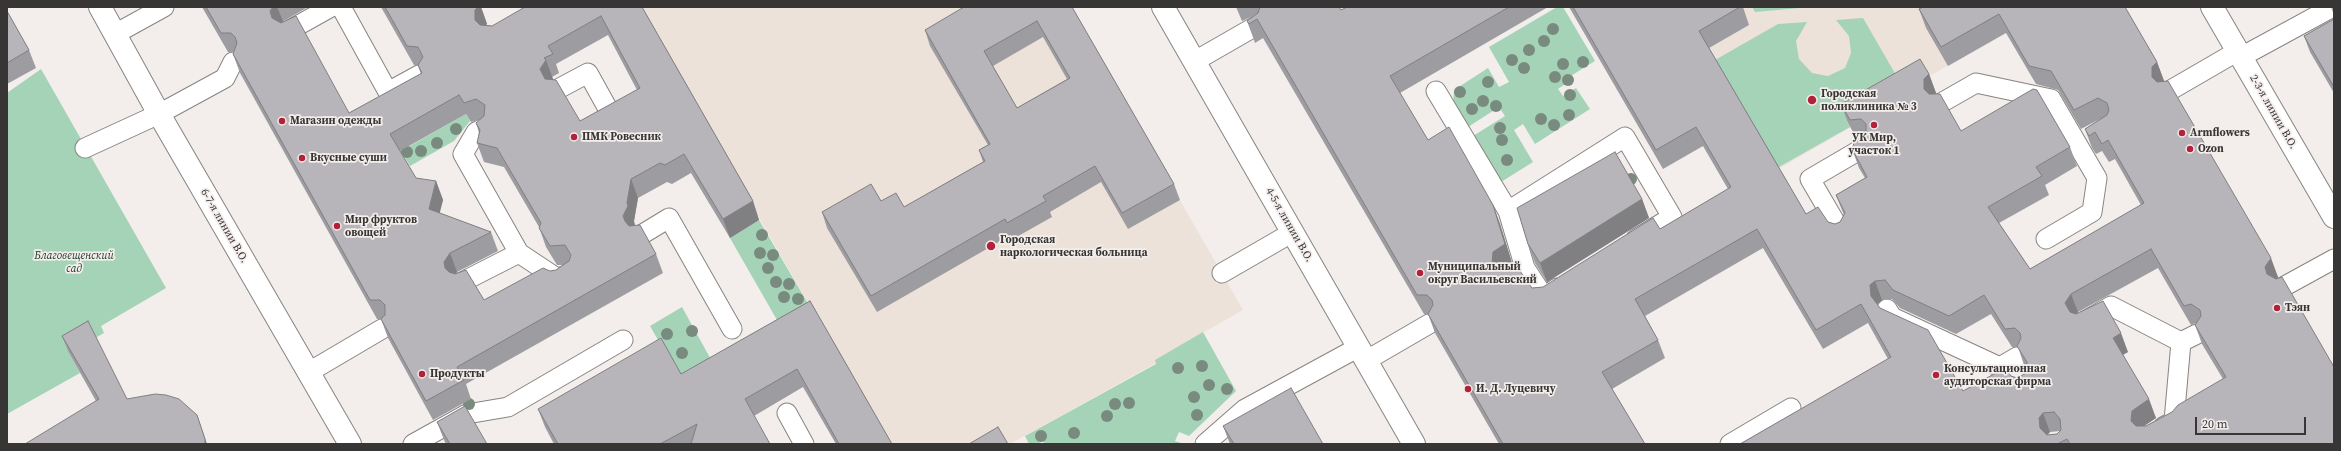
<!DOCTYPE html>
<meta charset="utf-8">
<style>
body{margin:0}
#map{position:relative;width:2341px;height:451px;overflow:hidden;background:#f3eeeb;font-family:"Source Serif 4",serif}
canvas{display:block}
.frame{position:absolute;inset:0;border:8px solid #383635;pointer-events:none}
.scale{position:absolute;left:2195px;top:417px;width:111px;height:18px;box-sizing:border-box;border:2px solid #383635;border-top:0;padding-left:5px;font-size:12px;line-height:14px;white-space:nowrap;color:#383635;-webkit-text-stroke:3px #f3eeeb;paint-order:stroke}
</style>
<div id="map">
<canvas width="2341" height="451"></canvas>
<div class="frame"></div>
<div class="scale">20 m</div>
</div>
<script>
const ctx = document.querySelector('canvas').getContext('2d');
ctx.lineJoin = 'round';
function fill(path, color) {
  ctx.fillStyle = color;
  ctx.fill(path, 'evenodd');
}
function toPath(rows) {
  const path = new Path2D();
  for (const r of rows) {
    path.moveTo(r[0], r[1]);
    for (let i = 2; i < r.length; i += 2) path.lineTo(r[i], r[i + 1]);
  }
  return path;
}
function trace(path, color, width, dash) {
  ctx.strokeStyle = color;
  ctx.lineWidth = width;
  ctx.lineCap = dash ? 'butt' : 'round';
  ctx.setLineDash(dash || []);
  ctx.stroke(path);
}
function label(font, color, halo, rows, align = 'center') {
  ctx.font = font + ' "Source Serif 4",serif';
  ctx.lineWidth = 3.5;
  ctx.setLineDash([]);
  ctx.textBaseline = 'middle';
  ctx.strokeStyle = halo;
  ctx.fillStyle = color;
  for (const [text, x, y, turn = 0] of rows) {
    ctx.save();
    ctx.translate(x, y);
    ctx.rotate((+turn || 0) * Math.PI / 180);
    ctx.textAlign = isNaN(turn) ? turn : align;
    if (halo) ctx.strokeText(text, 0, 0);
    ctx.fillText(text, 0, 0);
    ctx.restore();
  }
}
const built = toPath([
 [638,7,1069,7,1243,310,1155,360,1156,363,1010,444,889,444],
 [1681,7,2050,7,1848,123,1851,127,1777,170]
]);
const green = toPath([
 [1557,7,1563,7,1595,61,1569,77,1571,80,1558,89,1563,96,1576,88,1590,109,1535,144,1523,124,1514,130,1533,162,1501,182,1473,136,1505,116,1499,107,1468,127,1453,103,1454,90,1488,68,1499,87,1509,82,1489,47],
 [1752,7,1811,7,1755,12],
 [1863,18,1904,89,1847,122,1850,127,1777,168,1715,60,1778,24,1807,22,1796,41,1799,59,1812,73,1828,76,1845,68,1851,53,1849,36,1836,20],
 [41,69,166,288,101,326,104,333,69,353,80,373,7,414,7,93],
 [466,114,470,121,454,141,410,166,401,151],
 [759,220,817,319,688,392,650,326,682,307,714,365,781,327,730,238],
 [1203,332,1236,391,1189,436,1179,432,1175,441,1184,444,1045,444,1043,441,1037,444,1029,444,1025,436,1156,364,1155,360]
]);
const lane = toPath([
 [341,7,388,92,419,75],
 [288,31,331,7],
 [115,34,164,7],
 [2241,57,2333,7],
 [1195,61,1256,26],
 [558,89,588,73,608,109],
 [1436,91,1508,211,1525,268],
 [2169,91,2238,51],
 [1941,103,1976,83,2051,99,2097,178,2092,212,2046,239],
 [482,129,476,132,463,154,519,253,558,279,564,276],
 [85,148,159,114,225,78,233,62],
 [1508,211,1625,137,1672,217,1636,239],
 [1841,232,1810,179,1863,148],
 [641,235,669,218,732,329],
 [1222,273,1293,232],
 [1509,277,1525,268,1544,297,1557,288],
 [462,282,519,253],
 [2283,287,2334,259],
 [1887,309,1892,317,2000,367,2017,357],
 [2085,321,2111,306,2181,342,2174,421,2163,427],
 [2181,342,2197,334],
 [1367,360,1429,324],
 [309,372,382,329],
 [787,413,804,444],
 [413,444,467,414,508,407,623,340],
 [1205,444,1245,409,1359,347],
 [1730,444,1791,408]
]);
const street = toPath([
 [100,7,159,114,350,444],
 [1163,7,1414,444],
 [2212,7,2334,217]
]);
const trees = [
 [1553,29],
 [1544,41],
 [1529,50],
 [1512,60],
 [1583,62],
 [1563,64],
 [1524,68],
 [1555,77],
 [1568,80],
 [1488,82],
 [1460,92],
 [1570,95],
 [1483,101],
 [1496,106],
 [1472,109],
 [1569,115],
 [1541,119],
 [1554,125],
 [1500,128],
 [456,129],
 [1502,140],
 [437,143],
 [421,151],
 [407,152],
 [1507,160],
 [1631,179],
 [762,235],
 [760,253],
 [773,255],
 [768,268],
 [776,282],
 [789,284],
 [784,297],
 [798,299],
 [692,331],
 [667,334],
 [682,353],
 [1202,366],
 [1178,368],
 [1209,385],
 [1227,389],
 [1194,397],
 [1129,403],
 [469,404],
 [1115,404],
 [1197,415],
 [1107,416],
 [1074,433],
 [1041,436]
];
const wall = toPath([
 [202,7,308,7,282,22,349,113,421,74,418,66,414,65,381,7,481,7,487,24,486,25,492,26,642,7,753,201,759,220,730,238,691,173,672,184,667,182,638,198,634,221,635,226,656,254,663,273,466,384,471,399,433,420,388,338,381,319,377,319,240,73,233,54,234,52,228,52],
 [608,35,637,90,580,121,553,79,552,77,559,73,556,64],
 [466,114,471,122,481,119,476,123,479,133,477,143,484,162,504,167,539,227,546,247,557,265,564,265,556,270,550,271,484,300,456,273,457,272,498,251,491,232,439,213,443,200,436,181,416,178,400,151],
 [1072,7,1174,184,1180,200,1128,229,1101,182,1050,212,1052,217,1013,239,1011,235,877,312,827,228,822,212,881,201,904,207,983,162,979,150,988,145,930,46,925,30],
 [1043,37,1067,79,1017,108,993,66],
 [1236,7,1339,7,1341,10,1347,7,1548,7,1400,93,1428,140,1493,205,1500,224,1512,263,1504,268,1532,288,1543,287,1660,229,1728,189,1703,146,1663,169,1569,7,1743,7,1749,25,1709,48,1806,214,1828,222,1835,224,1840,222,1844,215,1836,195,1865,178,1859,168,1852,149,1860,139,1857,139,1848,123,1841,104,1929,74,1936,93,1961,131,2070,147,2077,166,2045,185,2049,195,1999,223,2030,269,2141,205,2115,159,2109,162,2102,151,2096,154,2092,148,2085,129,2102,118,2081,129,2058,90,2036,84,2006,33,1948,66,1926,28,1919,9,2125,7,2157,62,2164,81,2278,277,2277,279,2334,444,1740,444,1888,359,1868,323,1823,349,1763,248,1645,316,1658,340,1665,358,1612,389,1645,444,1499,444,1435,333,1428,314,1424,314,1263,38,1255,43,1254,40,1247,21,1255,15,1242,21],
 [2158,268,2191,325,2196,323,2195,325,2202,344,2223,379,2172,412,2146,426,2144,426,2156,418,2123,355,2128,352,2077,314,2078,312],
 [1892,299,1900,308,1956,334,1991,314,2012,347,2018,347,2024,365,2027,369,2026,373,2017,378,2011,376,1963,391,1880,308,1877,304,1882,300],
 [2060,431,2057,434,2047,435,2050,432],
 [2331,7,2334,7,2334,15],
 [7,11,29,50,36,68,7,84],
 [2334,19,2334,93,2310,52,2304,36],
 [1642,199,1649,218,1547,282,1535,263,1528,244],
 [810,301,892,444,836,444,803,387,754,416,770,444,554,444,545,427,538,409,681,374],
 [62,336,127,399,96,401,69,353],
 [437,422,487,444,446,444,444,440],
 [1223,426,1323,444,1230,444]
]);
const shadedWall = toPath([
 [273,7,277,7,283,21,277,30,272,18,270,11],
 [478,7,481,7,487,24,482,29,475,20,475,10],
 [546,60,553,79,547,88,540,69],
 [2157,62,2164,81,2159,86,2152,77,2152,67],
 [1929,74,1936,93,1931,98,1924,89,1924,79],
 [631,179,638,198,634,221,635,226,631,240,623,216,627,203],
 [436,181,443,200,436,228,429,209],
 [1642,199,1649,218,1547,282,1540,263],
 [753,201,759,220,730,238,723,219],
 [1493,205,1500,224,1512,263,1500,271,1492,263],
 [450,253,457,272,451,281,445,268,444,262],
 [2271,258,2278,277,2272,286,2267,274,2265,267],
 [1875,281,1882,300,1877,304,1871,296,1870,285],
 [2071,294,2078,312,2072,322,2065,303],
 [2121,333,2128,352,2120,356,2113,338],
 [2149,399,2156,418,2138,430,2131,421,2132,411],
 [2043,413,2050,432,2046,436,2040,428,2039,418],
 [197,415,207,444,205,444]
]);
const building = toPath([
 [206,7,273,7,270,11,272,18,281,23,296,16,349,113,422,73,418,65,423,57,418,47,407,46,385,7,478,7,475,10,475,20,480,25,492,26,525,7,642,7,753,201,723,219,684,154,665,165,660,163,631,179,627,203,628,206,623,216,625,221,629,226,640,225,656,254,457,367,464,380,426,401,381,319,385,315,385,305,380,300,370,300,233,54,237,43,235,37,231,33,221,33,206,7],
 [601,16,640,88,580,121,556,80,545,79,540,69,546,60,544,58,553,54,548,46,601,16],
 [459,95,464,103,476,99,485,105,484,116,476,123,480,130,477,143,497,148,541,223,539,228,550,246,565,245,571,255,569,261,556,270,550,271,543,268,484,300,466,270,455,274,449,272,445,268,444,262,450,253,491,232,429,209,436,181,416,178,390,134,459,95],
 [964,7,1072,7,1174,184,1122,213,1095,166,1043,196,1046,201,1007,223,1005,219,871,296,822,212,871,184,881,201,896,193,904,207,985,161,979,150,990,144,925,30,964,7],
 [1037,21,1070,78,1017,108,984,51,1037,21],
 [1260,7,1339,7,1341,10,1347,7,1509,7,1390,76,1428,140,1449,127,1493,205,1505,244,1493,252,1492,263,1502,269,1515,264,1532,288,1543,287,1653,218,1660,229,1731,187,1696,127,1656,150,1573,7,1740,7,1699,31,1806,214,1818,207,1828,222,1835,224,1840,222,1845,213,1836,195,1867,177,1852,149,1854,143,1866,134,1866,124,1861,119,1850,120,1841,104,1920,59,1929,74,1924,79,1924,89,1929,94,1940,94,1961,131,2033,89,2037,90,2070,147,2036,167,2042,176,1988,207,2030,269,2144,203,2108,140,2102,144,2095,132,2089,136,2085,129,2107,115,2109,110,2107,103,2098,98,2074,110,2051,71,2029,66,1999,14,1941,47,1919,9,1923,7,2125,7,2157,62,2152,67,2152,77,2157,82,2168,81,2271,258,2265,267,2267,274,2276,279,2282,277,2334,367,2334,444,2070,444,2067,439,2057,444,1740,444,1891,357,1861,304,1816,330,1757,229,1635,299,1658,340,1602,372,1645,444,1503,444,1428,314,1433,305,1432,300,1427,295,1417,295,1257,19,1249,24,1247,21,1258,13,1260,7],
 [2151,249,2184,306,2191,304,2200,310,2201,316,2195,325,2226,377,2178,405,2172,412,2146,426,2136,426,2131,421,2132,411,2149,399,2113,338,2121,333,2103,301,2076,314,2070,312,2065,303,2071,294,2151,249],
 [1885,280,1893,290,1949,316,1984,295,2005,329,2015,328,2020,333,2021,338,2017,346,2027,362,2026,373,2017,378,2011,376,2005,368,1963,391,1928,330,1880,308,1871,296,1870,285,1875,281,1885,280],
 [2054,412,2060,419,2061,430,2057,434,2047,435,2040,428,2039,418,2043,413,2054,412],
 [7,11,29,50,7,63,7,11],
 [2334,19,2334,87,2304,36,2334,19],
 [1615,152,1642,199,1540,263,1528,244,1517,208,1615,152],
 [810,301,892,444,839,444,797,369,745,399,770,444,691,444,697,424,660,444,558,444,538,409,661,338,681,374,810,301],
 [88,321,127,399,155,394,166,395,179,399,197,415,205,439,205,444,25,444,99,399,62,336,88,321],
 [1291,388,1323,444,1234,444,1223,426,1291,388],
 [465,406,487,444,450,444,437,422,465,406],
 [998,427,1008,444,969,444,998,427]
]);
const markers = [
 [1812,100,5,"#b3203a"],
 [282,121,4,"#b3203a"],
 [1874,125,4,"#b3203a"],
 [2182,133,4,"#b3203a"],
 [574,137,4,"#b3203a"],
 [2190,149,4,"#b3203a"],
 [302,158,4,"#b3203a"],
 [337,226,4,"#b3203a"],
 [991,246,5,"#b3203a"],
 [1420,273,4,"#b3203a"],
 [2277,308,4,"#b3203a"],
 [422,374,4,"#b3203a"],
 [1936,375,4,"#b3203a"],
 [1468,389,4,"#b3203a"]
];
const poiNames = [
 ["Городская",1821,94],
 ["поликлиника № 3",1821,107],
 ["Магазин одежды",290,121],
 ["Armflowers",2190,133],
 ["ПМК Ровесник",582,137],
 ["УК Мир,",1874,138,"center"],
 ["участок 1",1874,151,"center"],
 ["Ozon",2198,149],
 ["Вкусные суши",310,158],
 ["Мир фруктов",345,220],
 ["овощей",345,233],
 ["Городская",1000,240],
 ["наркологическая больница",1000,253],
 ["Муниципальный",1428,267],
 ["округ Васильевский",1428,280],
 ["Тэян",2285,308],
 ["Консультационная",1944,369],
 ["аудиторская фирма",1944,382],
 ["Продукты",430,374],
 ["И. Д. Луцевичу",1476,389]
];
const streetNames = [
 ["2-3-я линии В.О.",2273,112,60],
 ["4-5-я линии В.О.",1289,225,60],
 ["6-7-я линии В.О.",224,226,60]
];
const parkNames = [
 ["Благовещенский",74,256],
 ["сад",74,269]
];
fill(built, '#ede2d9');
fill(green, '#a4d3b7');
trace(lane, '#888480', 21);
trace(street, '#888480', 24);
trace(lane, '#fff', 19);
trace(street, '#fff', 22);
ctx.fillStyle = '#798a7f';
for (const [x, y] of trees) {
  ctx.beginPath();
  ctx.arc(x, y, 6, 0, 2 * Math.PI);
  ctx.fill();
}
fill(wall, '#9d9ca0');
fill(shadedWall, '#807f82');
fill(building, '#b7b5ba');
trace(building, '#807f82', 1);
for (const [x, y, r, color] of markers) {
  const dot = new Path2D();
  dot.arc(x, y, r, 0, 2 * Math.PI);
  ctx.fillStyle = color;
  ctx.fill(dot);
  trace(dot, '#f3eeeb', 1.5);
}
label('bold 11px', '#383635', '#f3eeeb', poiNames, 'left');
label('11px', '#383635', '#f3eeeb', streetNames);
label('italic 11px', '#163826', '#f3eeeb', parkNames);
</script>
